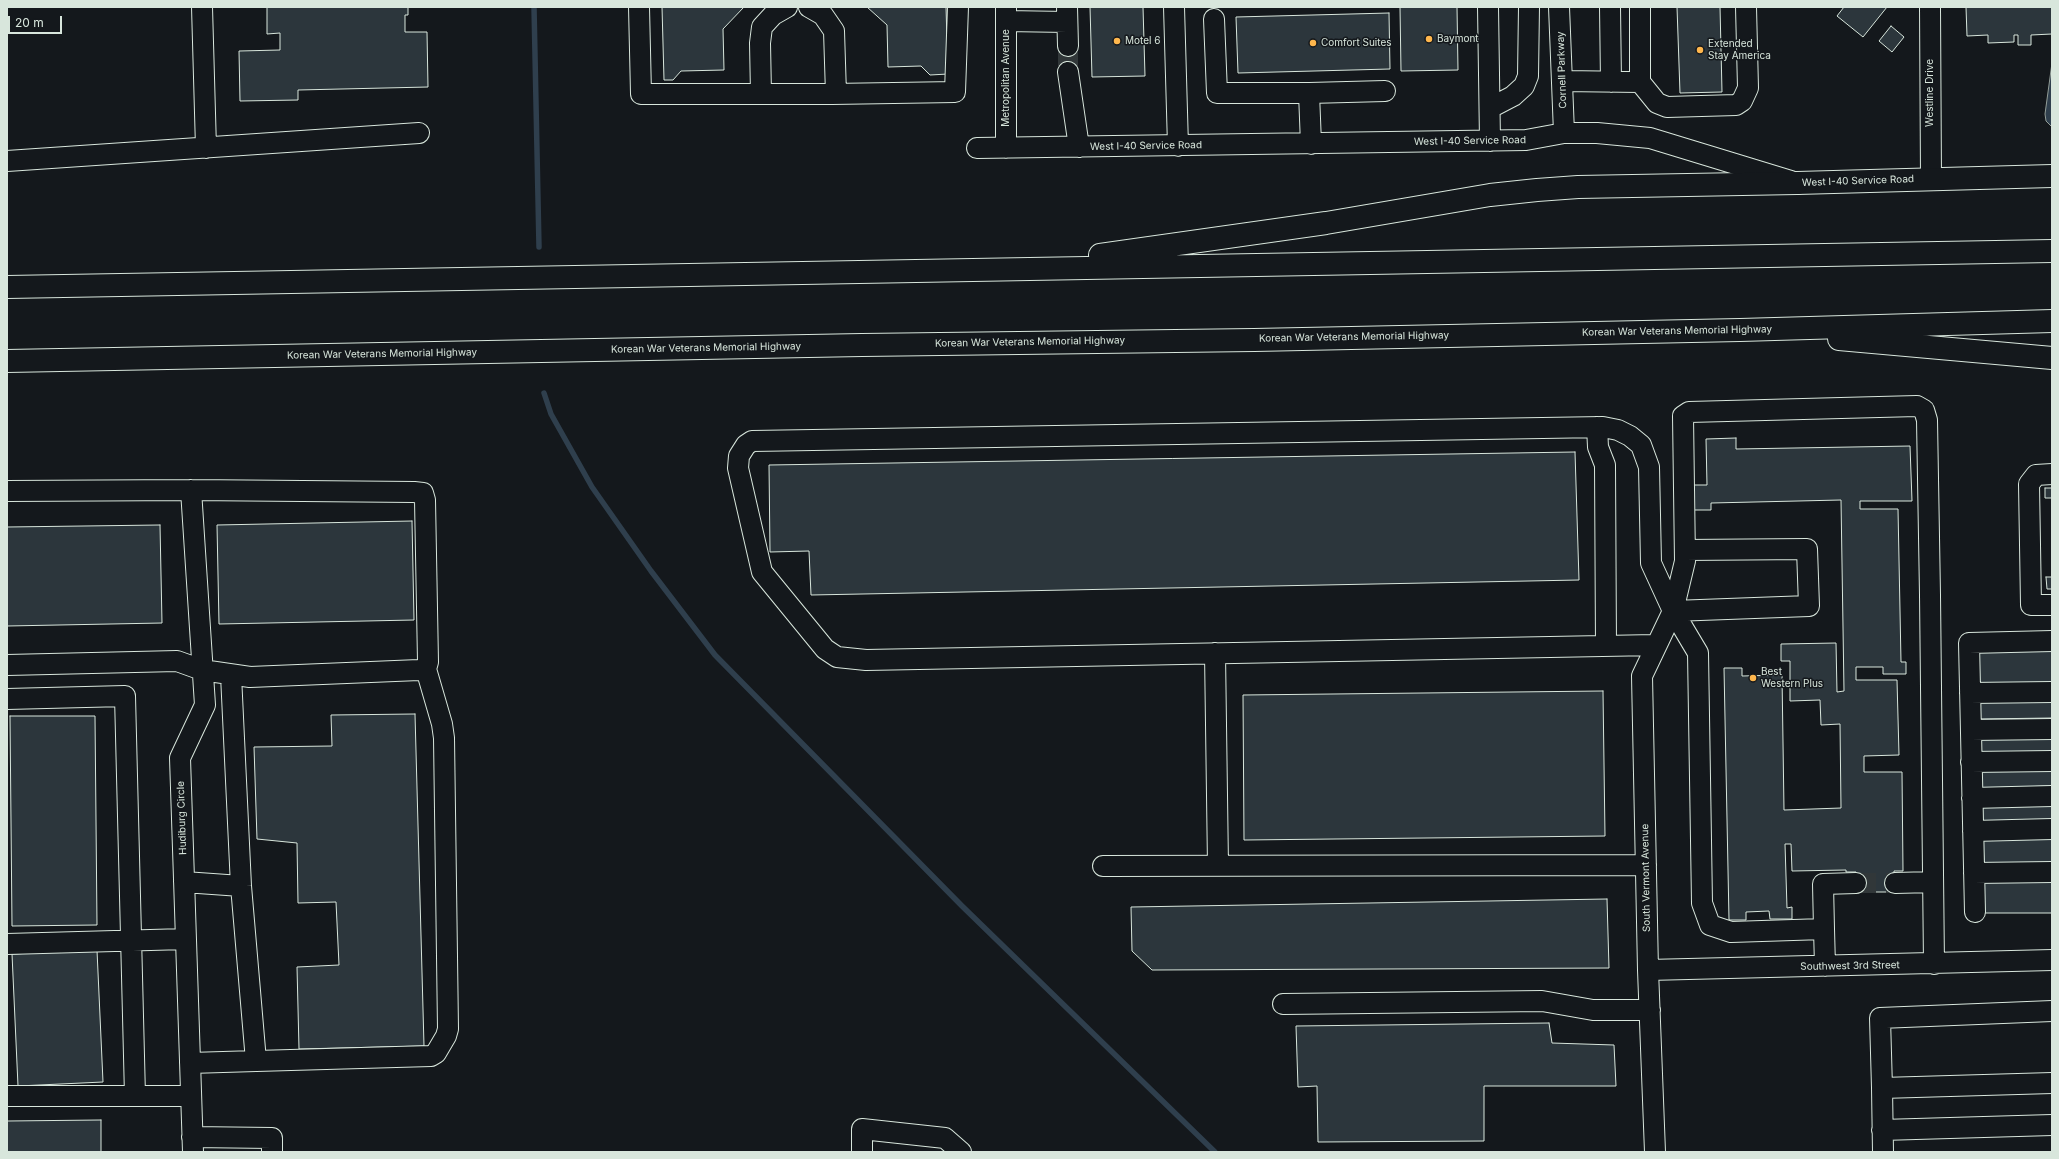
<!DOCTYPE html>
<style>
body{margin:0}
#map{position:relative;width:2059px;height:1159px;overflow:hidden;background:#14181c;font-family:Inter,sans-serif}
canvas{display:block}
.frame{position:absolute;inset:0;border:8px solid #d8e6dc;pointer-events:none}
.scale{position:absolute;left:8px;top:16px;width:54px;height:18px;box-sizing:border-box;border:2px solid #d8e6dc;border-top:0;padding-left:5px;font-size:12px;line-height:14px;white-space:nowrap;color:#d8e6dc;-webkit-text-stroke:3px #14181c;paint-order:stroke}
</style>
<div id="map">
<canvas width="2059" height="1159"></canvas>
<div class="frame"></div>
<div class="scale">20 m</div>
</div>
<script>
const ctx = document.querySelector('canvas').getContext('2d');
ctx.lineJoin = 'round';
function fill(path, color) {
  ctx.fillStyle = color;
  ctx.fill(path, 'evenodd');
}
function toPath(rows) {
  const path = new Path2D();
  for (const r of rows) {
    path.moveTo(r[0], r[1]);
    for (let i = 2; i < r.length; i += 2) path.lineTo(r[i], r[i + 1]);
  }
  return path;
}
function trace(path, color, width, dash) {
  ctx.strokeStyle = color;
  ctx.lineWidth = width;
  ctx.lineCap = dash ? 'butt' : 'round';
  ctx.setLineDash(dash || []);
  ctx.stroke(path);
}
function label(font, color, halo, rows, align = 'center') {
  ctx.font = font + ' Inter,sans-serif';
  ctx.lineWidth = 3;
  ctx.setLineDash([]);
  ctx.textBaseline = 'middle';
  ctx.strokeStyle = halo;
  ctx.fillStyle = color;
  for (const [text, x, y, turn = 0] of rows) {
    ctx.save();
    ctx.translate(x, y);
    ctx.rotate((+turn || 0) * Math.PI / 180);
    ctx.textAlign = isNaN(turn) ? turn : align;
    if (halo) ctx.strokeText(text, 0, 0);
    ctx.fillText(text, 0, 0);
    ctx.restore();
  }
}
const water = toPath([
 [2052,63,2052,127,2046,121,2045,114,2052,63]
]);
const stream = toPath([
 [534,7,539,247],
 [544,393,551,414,592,487,651,571,715,655,962,906,1215,1152]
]);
const building = toPath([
 [267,7,408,7,408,15,405,15,405,32,427,32,428,87,298,90,298,100,240,101,239,51,280,50,280,33,267,34,267,7],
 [662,7,744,7,723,29,724,70,681,71,673,80,664,80,662,7],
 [867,7,946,7,948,74,930,75,921,66,888,67,887,25,867,7],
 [1090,7,1143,7,1145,76,1092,77,1090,7],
 [1400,7,1457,7,1458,70,1401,71,1400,7],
 [1677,7,1720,7,1722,92,1680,93,1677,7],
 [1844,7,1887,7,1863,37,1837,16,1844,7],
 [1966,7,2052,7,2052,34,2031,35,2031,45,2018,45,2018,35,2014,35,2014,42,1988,43,1988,35,1967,36,1966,7],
 [1389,13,1390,69,1238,73,1236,17,1389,13],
 [1891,26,1904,37,1892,52,1879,41,1891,26],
 [1736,438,1736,449,1910,446,1912,501,1860,501,1860,509,1898,509,1901,662,1906,662,1906,674,1883,674,1883,667,1856,667,1856,680,1897,680,1899,755,1864,756,1864,772,1902,772,1903,871,1894,871,1894,892,1856,892,1856,872,1846,872,1846,870,1792,871,1791,844,1785,844,1787,908,1792,907,1792,919,1770,919,1769,911,1746,912,1746,920,1729,920,1724,668,1742,668,1742,676,1782,675,1784,810,1841,808,1840,724,1821,725,1820,700,1790,701,1790,661,1781,661,1781,644,1836,643,1837,692,1844,691,1841,500,1711,503,1711,510,1692,510,1691,485,1707,485,1706,439,1736,438],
 [1575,452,1579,580,811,595,809,551,770,552,769,465,1575,452],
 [2045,488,2052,488,2052,498,2045,498,2045,488],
 [412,521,414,620,219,624,217,525,412,521],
 [160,525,162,623,7,626,7,527,160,525],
 [2046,577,2052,577,2052,589,2047,589,2046,577],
 [2052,649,2052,684,1979,685,1978,650,2052,649],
 [1603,691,1605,836,1244,840,1243,695,1603,691],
 [2052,699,2052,718,1980,719,1980,700,2052,699],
 [415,714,424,1046,299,1049,297,967,339,965,336,902,298,903,297,843,257,839,254,747,332,746,331,715,415,714],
 [10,716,95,716,97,925,12,926,10,716],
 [2052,735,2052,752,1981,753,1980,736,2052,735],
 [2052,769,2052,786,1981,788,1981,771,2052,769],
 [2052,803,2052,820,1981,821,1981,805,2052,803],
 [2052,839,2052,863,1984,864,1983,840,2052,839],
 [1984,879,2052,879,2052,913,1984,913,1984,879],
 [1607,899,1609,968,1152,970,1132,951,1131,907,1607,899],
 [97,950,103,1082,18,1086,12,954,97,950],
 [1549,1023,1552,1043,1614,1045,1616,1086,1484,1086,1484,1141,1318,1142,1317,1086,1298,1087,1296,1026,1549,1023],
 [101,1120,101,1152,7,1152,7,1121,101,1120]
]);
const minorTunnel = toPath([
 [1068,46,1068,72],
 [1856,883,1895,883]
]);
const minor = toPath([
 [202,7,206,148],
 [639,7,641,94,832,94,955,92,958,7],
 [809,7,823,15,834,31,836,94],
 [1006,7,1006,148],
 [1067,7,1068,46],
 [1174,7,1178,146],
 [1488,7,1490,141],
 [1559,7,1564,133],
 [1610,7,1611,82],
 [1640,7,1640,82],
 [1930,7,1931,178],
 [1214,19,1217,93,1309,93,1385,91],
 [1006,21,1067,22],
 [1068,72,1079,147],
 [1562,81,1640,82,1657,103,1667,107,1736,105,1742,101,1748,88,1746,7],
 [1309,93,1311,144],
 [761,94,760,43,762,27,773,15,787,7],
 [1490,108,1513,96,1524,86,1528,76,1529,7],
 [977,148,1526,140,1564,133,1597,133,1650,138,1791,181],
 [7,161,419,133],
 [1597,427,1598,447,1605,465,1606,646],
 [2052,474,2036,475,2029,484,2031,605,2052,605],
 [191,490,205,705,180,758,193,1152],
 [7,491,191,490,414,492,423,493,425,500,428,662,426,669,419,670,250,677,202,670,177,661,7,665],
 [1673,611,1809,606,1807,549,1685,550],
 [1655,645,866,660,837,657,825,649,762,572,738,468,739,456,746,445,752,441,1603,427,1618,430,1630,436,1641,445,1649,467,1651,563,1673,611,1698,653,1702,903,1710,925,1731,932,1824,929,1825,966],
 [1215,653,1218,866],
 [1970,693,2052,692],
 [7,699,125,696,135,1096],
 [1971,730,2052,729],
 [1971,762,2052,761],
 [1972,798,2052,796],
 [1973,831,2052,829],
 [1103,866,1646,865],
 [1974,873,2052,872],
 [184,882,241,886],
 [1895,883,1933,882],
 [1975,912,1969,643,2052,641],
 [1824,929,1823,884,1856,883],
 [7,944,186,939],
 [1648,970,2052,960],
 [1283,1004,1542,1001,1593,1010,1650,1010],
 [256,1061,431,1056,436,1053,446,1036,448,1029,444,738,442,724,426,669],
 [190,1063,256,1061,241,886,231,675],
 [1882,1088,1880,1018,2052,1011],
 [7,1096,191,1096],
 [1882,1130,2052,1125],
 [192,1137,272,1138,272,1152],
 [862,1152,862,1129,945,1138,961,1152],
 [1655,1152,1648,970,1642,676,1673,611,1685,561,1683,416,1689,412,1917,406,1924,410,1927,420,1930,595,1934,964],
 [1883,1152,1882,1088,2052,1083]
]);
const major = toPath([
 [1797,183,2052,176]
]);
const highway = toPath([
 [1100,255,1326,223,1490,195,1537,190,1578,187,1797,183],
 [7,287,2052,251],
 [1839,339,2052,358],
 [7,361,862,345,1254,340,1740,330,2052,321]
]);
const markers = [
 [1429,39,4,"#ffb74d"],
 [1117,41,4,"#ffb74d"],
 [1313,43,4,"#ffb74d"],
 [1700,50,4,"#ffb74d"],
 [1753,678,4,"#ffb74d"]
];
const poiNames = [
 ["Baymont",1437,39],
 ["Motel 6",1125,41],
 ["Comfort Suites",1321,43],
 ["Extended",1708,44],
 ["Stay America",1708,56],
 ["Best",1761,672],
 ["Western Plus",1761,684]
];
const streetNames = [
 ["Cornell Parkway",1562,70,-92],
 ["Metropolitan Avenue",1006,78,-90],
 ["Westline Drive",1930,93,-90],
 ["West I-40 Service Road",1470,141,-1],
 ["West I-40 Service Road",1146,146,-1],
 ["West I-40 Service Road",1858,181,-2],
 ["Korean War Veterans Memorial Highway",1677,331,-1],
 ["Korean War Veterans Memorial Highway",1354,337,-1],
 ["Korean War Veterans Memorial Highway",1030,342,-1],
 ["Korean War Veterans Memorial Highway",706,348,-1],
 ["Korean War Veterans Memorial Highway",382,354,-1],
 ["Hudiburg Circle",182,818,-92],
 ["South Vermont Avenue",1646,878,-91],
 ["Southwest 3rd Street",1850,966,-1]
];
fill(water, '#2f3f4d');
trace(water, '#939e99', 1);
trace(stream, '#2f3f4d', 5.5);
fill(building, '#2c363c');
trace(building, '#d8e6dc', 1);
trace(minorTunnel, '#313739', 20, [20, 10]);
trace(minor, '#d8e6dc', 22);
trace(major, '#d8e6dc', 24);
trace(highway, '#d8e6dc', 24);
trace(minor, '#14181c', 20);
trace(major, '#14181c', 22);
trace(highway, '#14181c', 22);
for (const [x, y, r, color] of markers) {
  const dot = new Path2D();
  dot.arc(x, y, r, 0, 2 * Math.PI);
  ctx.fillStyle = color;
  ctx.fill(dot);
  trace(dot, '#14181c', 1.5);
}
label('10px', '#d8e6dc', '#14181c', poiNames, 'left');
label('10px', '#d8e6dc', '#14181c', streetNames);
</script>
